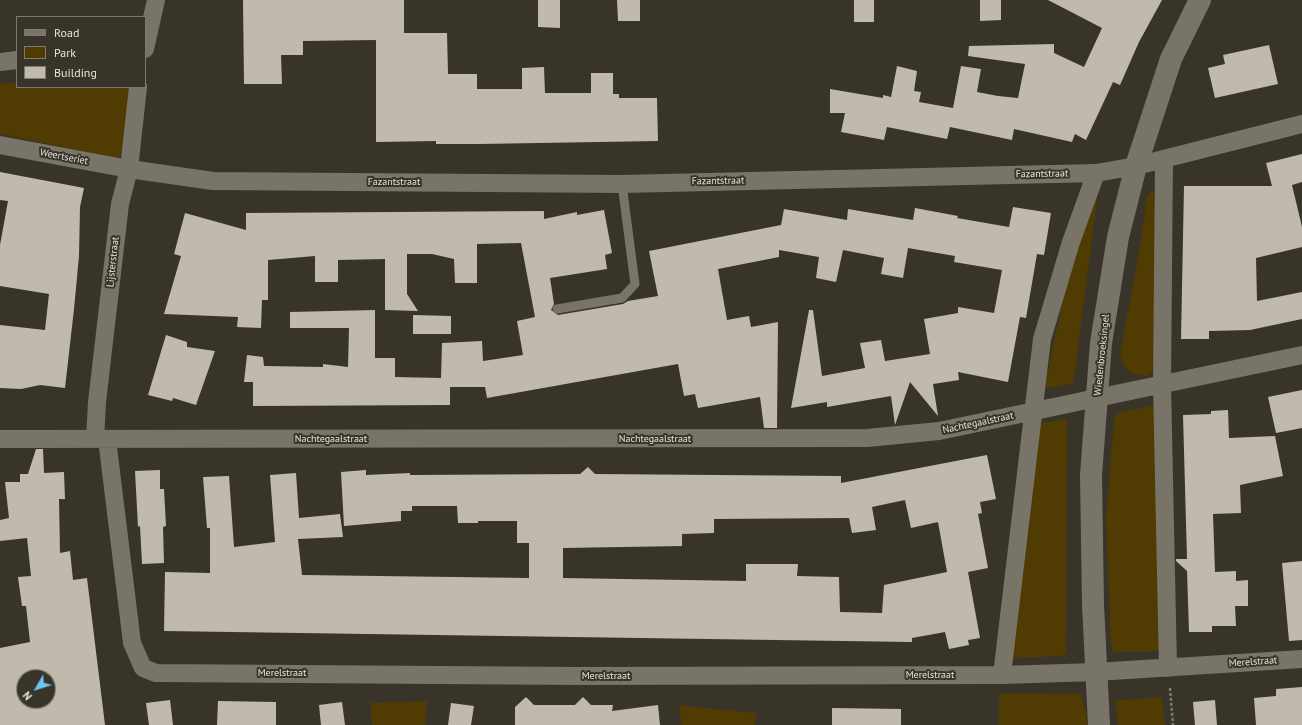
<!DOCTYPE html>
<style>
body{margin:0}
#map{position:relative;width:1302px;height:725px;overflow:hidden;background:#38342a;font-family:"PT Sans",sans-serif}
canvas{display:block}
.legend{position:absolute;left:16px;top:16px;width:130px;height:72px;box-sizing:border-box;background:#38342a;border:1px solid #7e7a72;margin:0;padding:5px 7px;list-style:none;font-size:12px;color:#e7e4dd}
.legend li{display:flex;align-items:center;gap:8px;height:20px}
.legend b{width:20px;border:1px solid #7e7a72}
.north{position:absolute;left:16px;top:669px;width:40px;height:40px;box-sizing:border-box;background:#38342a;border:1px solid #7e7a72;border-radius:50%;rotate:231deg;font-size:11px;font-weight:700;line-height:16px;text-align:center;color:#e7e4dd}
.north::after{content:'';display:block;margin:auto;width:14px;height:18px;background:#6fc2f4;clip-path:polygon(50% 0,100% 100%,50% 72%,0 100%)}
</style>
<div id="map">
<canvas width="1302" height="725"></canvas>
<ul class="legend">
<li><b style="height:5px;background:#797468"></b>Road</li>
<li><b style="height:11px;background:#503c03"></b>Park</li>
<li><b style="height:11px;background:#c0baae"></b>Building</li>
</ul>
<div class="north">N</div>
</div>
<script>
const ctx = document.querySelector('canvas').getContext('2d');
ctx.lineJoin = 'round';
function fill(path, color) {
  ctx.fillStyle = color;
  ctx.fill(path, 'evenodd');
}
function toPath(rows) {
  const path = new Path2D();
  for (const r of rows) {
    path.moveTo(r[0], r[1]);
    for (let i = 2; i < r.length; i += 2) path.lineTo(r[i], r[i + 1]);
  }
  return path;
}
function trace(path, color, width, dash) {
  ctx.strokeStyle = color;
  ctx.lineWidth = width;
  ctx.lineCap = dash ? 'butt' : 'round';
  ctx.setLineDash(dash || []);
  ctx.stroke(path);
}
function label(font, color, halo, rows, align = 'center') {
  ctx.font = font + ' "PT Sans",sans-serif';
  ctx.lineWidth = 4;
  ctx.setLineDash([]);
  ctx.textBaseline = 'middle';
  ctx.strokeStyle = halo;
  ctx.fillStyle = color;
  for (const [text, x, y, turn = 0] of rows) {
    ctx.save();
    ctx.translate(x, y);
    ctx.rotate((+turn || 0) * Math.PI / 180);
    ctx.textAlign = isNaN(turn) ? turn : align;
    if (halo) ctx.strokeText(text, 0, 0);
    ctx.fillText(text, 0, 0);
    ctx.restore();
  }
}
const green = toPath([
 [17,82,17,87,134,87,121,155,116,158,0,134,0,84],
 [1154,190,1156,370,1147,376,1131,373,1124,366,1120,355,1142,235,1147,195],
 [1094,193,1097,200,1074,379,1072,384,1047,388,1045,385,1075,244],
 [1158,405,1163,649,1149,652,1113,652,1111,645,1106,520,1114,418,1120,412],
 [1064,419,1067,420,1066,651,1063,656,1014,658,1007,652,1040,424],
 [999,693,1081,694,1086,712,1087,725,999,725],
 [1162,697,1165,725,1118,725,1115,701],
 [427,701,425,725,372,725,370,703],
 [679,705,756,713,755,725,681,725]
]);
const building = toPath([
 [243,0,404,0,404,33,447,33,448,74,477,74,477,89,522,89,522,68,544,67,545,93,591,93,591,73,613,73,613,94,619,94,619,98,657,98,658,141,479,144,436,144,436,141,376,142,376,40,303,41,303,55,281,55,282,84,244,84],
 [538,0,560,0,560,28,538,27],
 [617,0,640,0,640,21,618,21],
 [854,0,874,0,874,22,854,22],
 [980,0,1001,0,1001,20,980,21],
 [1048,0,1162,0,1139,42,1120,85,1113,82,1086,140,1075,134,1072,142,1014,129,1012,140,950,127,947,139,887,127,884,140,841,132,845,113,830,113,830,89,883,98,883,95,891,97,897,66,917,71,914,91,921,92,919,102,953,108,961,66,981,69,977,92,998,96,1018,98,1025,64,968,56,969,46,1054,44,1054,53,1084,67,1102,28],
 [1269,45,1278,84,1215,98,1208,68,1225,64,1223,55],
 [1302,154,1302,182,1292,185,1302,227,1302,247,1256,258,1257,301,1302,292,1302,319,1250,330,1209,331,1209,339,1181,339,1184,186,1272,186,1266,163],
 [0,172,84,188,80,207,79,256,74,309,65,388,40,385,21,389,0,388,0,325,45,330,49,294,0,286,0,245,8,201,0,200],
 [1013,207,1051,213,1044,255,1037,254,1026,318,1020,317,1008,382,958,372,959,380,933,384,938,416,910,382,895,425,891,396,827,407,827,402,791,408,809,310,813,310,822,376,865,368,860,343,881,340,885,361,930,354,924,319,958,313,958,307,994,313,1002,270,954,262,955,256,908,248,903,278,881,274,884,258,843,250,836,282,816,278,819,257,779,250,779,257,718,269,727,320,749,316,751,327,778,322,777,428,764,428,760,397,698,408,695,394,684,396,678,364,487,398,485,387,450,387,450,405,253,406,253,382,244,382,247,355,263,357,264,366,323,367,323,364,348,367,349,328,290,328,290,312,375,310,375,358,395,358,395,377,441,378,442,343,482,341,483,361,523,355,517,321,535,317,521,243,477,244,477,283,455,283,454,259,432,254,407,254,407,294,418,311,385,310,385,259,338,260,338,282,315,282,315,256,268,260,268,300,262,300,261,328,237,327,238,317,164,314,181,256,174,254,185,213,246,230,246,213,544,211,544,219,577,212,577,215,604,210,612,253,605,255,607,269,550,278,554,304,551,310,558,315,623,304,628,301,658,296,649,251,781,225,784,209,847,220,848,209,913,220,915,208,958,216,957,218,1009,227],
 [413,315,451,316,451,334,413,334],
 [166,335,187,342,187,347,215,351,196,405,173,398,172,401,148,395],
 [1302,390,1302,428,1276,433,1268,397],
 [1228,410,1229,438,1275,436,1283,476,1240,485,1241,513,1213,514,1215,572,1236,571,1236,581,1248,580,1248,606,1235,606,1236,626,1212,626,1212,632,1189,632,1187,571,1176,561,1176,559,1187,559,1183,415,1211,414,1211,411],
 [36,449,43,449,44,473,64,472,65,499,59,499,60,553,70,551,73,580,87,578,105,725,0,725,0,648,30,642,26,606,22,606,18,577,31,576,27,538,0,541,0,520,9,518,5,482,20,482,20,474,28,474],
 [24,677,48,677,48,701,24,701],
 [987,455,996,499,980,502,982,513,978,514,988,568,968,572,980,638,968,640,969,645,949,649,945,632,912,638,912,642,164,631,165,572,210,573,210,528,207,528,203,477,229,476,234,547,275,542,270,475,296,473,299,518,340,514,343,537,298,539,302,575,529,578,529,543,517,543,517,521,478,521,478,523,458,523,457,506,412,506,412,511,401,511,401,521,344,526,341,472,366,470,366,475,410,473,410,475,580,474,588,467,595,474,841,476,841,483],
 [905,500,911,528,938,522,947,572,884,585,882,613,840,612,839,577,797,576,798,564,746,564,746,581,563,578,563,548,682,546,682,534,714,533,714,519,849,518,852,533,876,530,872,507],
 [160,470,160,489,164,489,166,526,163,527,164,563,142,564,140,526,138,527,135,471],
 [1302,561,1302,640,1289,641,1282,563],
 [1302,687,1302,725,1256,725,1254,698,1276,696,1276,689],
 [526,697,534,705,575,705,583,697,591,705,613,705,612,711,658,705,660,725,515,725,515,707],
 [170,700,173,725,149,725,146,703],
 [1215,700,1217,725,1195,725,1193,702],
 [218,701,276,702,276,725,217,725],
 [342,702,345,725,321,725,319,705],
 [451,703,474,706,471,725,448,725],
 [832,708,901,709,901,725,832,725]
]);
const path = toPath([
 [1170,688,1173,725]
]);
const service = toPath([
 [557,309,622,298,635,284,622,184]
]);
const minor = toPath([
 [145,49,156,0],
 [0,62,17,60],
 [0,145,129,169,213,181,622,184,1096,173,1136,166,1302,124],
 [1164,159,1162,384,1168,668],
 [0,439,867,438,939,431,1302,355],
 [95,439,97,402,120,204,129,169,138,87],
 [107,439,132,643,143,668,156,673,580,676,1002,675,1096,672,1302,659],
 [1002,675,1042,339,1071,242,1096,173]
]);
const tertiary = toPath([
 [1099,725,1093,605,1091,475,1101,343,1118,237,1136,166,1171,59,1200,0]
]);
const streetNames = [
 ["Weertseriet",64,157,11],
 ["Fazantstraat",1042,174,-1],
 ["Fazantstraat",718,181,-1],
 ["Fazantstraat",394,182],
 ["Lijsterstraat",113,262,-84],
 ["Wiedenbroeksingel",1102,355,-84],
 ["Nachtegaalstraat",978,423,-12],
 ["Nachtegaalstraat",331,439],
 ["Nachtegaalstraat",655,439],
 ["Merelstraat",1253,662,-4],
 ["Merelstraat",282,673],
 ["Merelstraat",930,675],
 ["Merelstraat",606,676]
];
fill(green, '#503c03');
fill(building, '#c0baae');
trace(path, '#7d7970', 2.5, [3, 2]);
trace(service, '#797468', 9);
trace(minor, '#797468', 18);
trace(tertiary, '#797468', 22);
label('10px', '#e7e4dd', '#38342a', streetNames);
</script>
